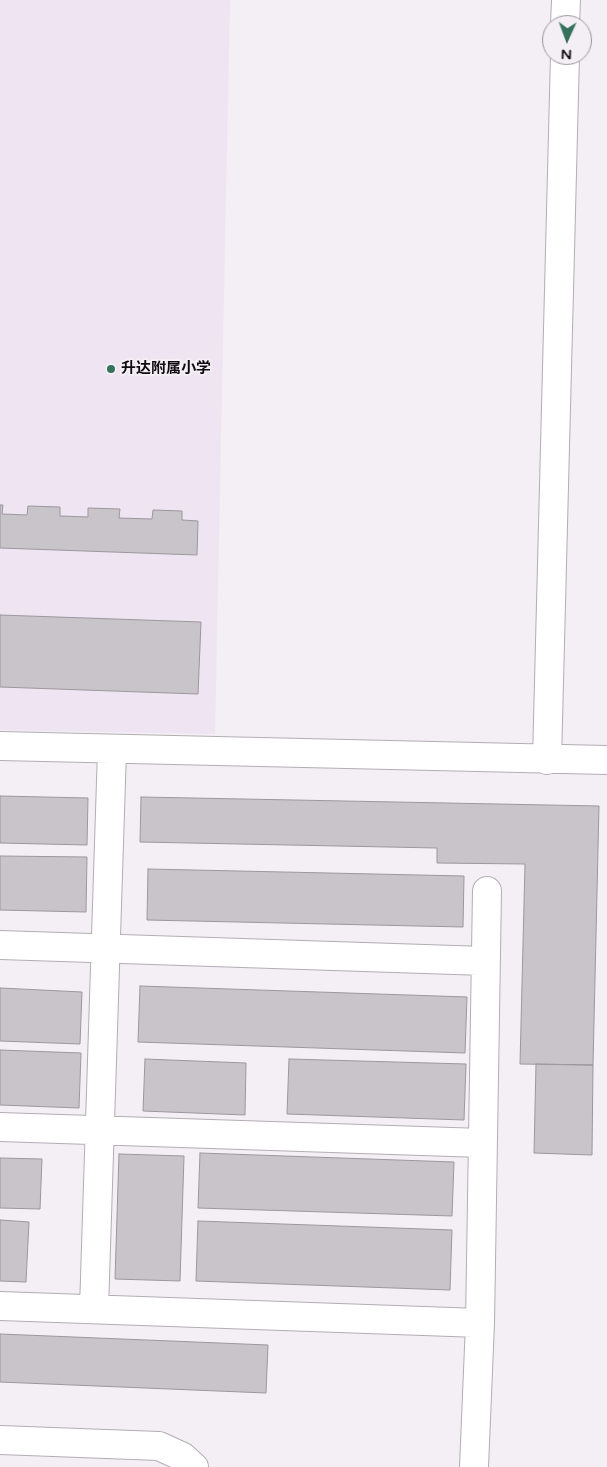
<!DOCTYPE html>
<meta charset="utf-8">
<style>
body{margin:0}
#map{position:relative;width:607px;height:1467px;overflow:hidden;background:#f4eef5;font-family:"Varela Round",sans-serif}
canvas{display:block}
.north{position:absolute;left:542px;top:15px;width:50px;height:50px;box-sizing:border-box;background:#f4eef5;border:1px solid #989499;border-radius:50%;rotate:182deg;font-size:14px;font-weight:700;line-height:20px;text-align:center;color:#0e0c0f}
.north::after{content:'';display:block;margin:auto;width:18px;height:22px;background:#34725e;clip-path:polygon(50% 0,100% 100%,50% 72%,0 100%)}
</style>
<div id="map">
<canvas width="607" height="1467"></canvas>
<div class="north">N</div>
</div>
<script>
const ctx = document.querySelector('canvas').getContext('2d');
ctx.lineJoin = 'round';
function fill(path, color) {
  ctx.fillStyle = color;
  ctx.fill(path, 'evenodd');
}
function toPath(rows) {
  const path = new Path2D();
  for (const r of rows) {
    path.moveTo(r[0], r[1]);
    for (let i = 2; i < r.length; i += 2) path.lineTo(r[i], r[i + 1]);
  }
  return path;
}
function trace(path, color, width, dash) {
  ctx.strokeStyle = color;
  ctx.lineWidth = width;
  ctx.lineCap = dash ? 'butt' : 'round';
  ctx.setLineDash(dash || []);
  ctx.stroke(path);
}
function label(font, color, halo, rows, align = 'center') {
  ctx.font = font + ' "Varela Round","Noto Sans SC",sans-serif';
  ctx.lineWidth = 4;
  ctx.setLineDash([]);
  ctx.textBaseline = 'middle';
  ctx.strokeStyle = halo;
  ctx.fillStyle = color;
  for (const [text, x, y, turn = 0] of rows) {
    ctx.save();
    ctx.translate(x, y);
    ctx.rotate((+turn || 0) * Math.PI / 180);
    ctx.textAlign = isNaN(turn) ? turn : align;
    if (halo) ctx.strokeText(text, 0, 0);
    ctx.fillText(text, 0, 0);
    ctx.restore();
  }
}
const built = toPath([
 [0,0,230,0,215,734,0,730]
]);
const building = toPath([
 [0,505,3,505,2,514,27,515,28,506,60,507,60,516,88,517,88,508,120,509,119,518,152,519,153,510,182,511,182,520,198,521,197,555,0,548,0,505],
 [0,615,201,622,198,694,0,687,0,615],
 [0,796,88,798,87,845,0,843,0,796],
 [141,797,599,806,593,1065,520,1064,525,864,437,863,437,848,140,842,141,797],
 [0,856,87,857,86,912,0,910,0,856],
 [148,869,464,876,463,927,147,920,148,869],
 [140,986,467,997,465,1053,138,1042,140,986],
 [0,988,82,992,80,1044,0,1041,0,988],
 [0,1050,81,1053,79,1108,0,1105,0,1050],
 [145,1059,246,1063,245,1115,143,1111,145,1059],
 [289,1059,466,1064,464,1120,287,1114,289,1059],
 [536,1064,593,1065,592,1155,534,1153,536,1064],
 [200,1153,454,1162,452,1216,198,1208,200,1153],
 [119,1154,184,1156,180,1281,115,1279,119,1154],
 [0,1158,42,1159,40,1209,0,1208,0,1158],
 [0,1220,29,1222,26,1282,0,1281,0,1220],
 [198,1221,452,1230,450,1290,196,1281,198,1221],
 [0,1334,268,1345,266,1393,0,1382,0,1334]
]);
const minor = toPath([
 [565,25,566,0],
 [0,746,607,760],
 [547,760,565,55],
 [0,945,485,961],
 [0,1127,482,1143],
 [0,1306,480,1323],
 [94,1309,112,750],
 [0,1440,159,1446,183,1457,194,1467],
 [474,1467,480,1323,487,891]
]);
const markers = [
 [111,369,5,"#34725e"]
];
const poiNames = [
 ["升达附属小学",121,369]
];
fill(built, '#efe4f2');
fill(building, '#c9c3ca');
trace(building, '#9c979e', 1);
trace(minor, '#b3adb4', 30);
trace(minor, '#fff', 28);
for (const [x, y, r, color] of markers) {
  const dot = new Path2D();
  dot.arc(x, y, r, 0, 2 * Math.PI);
  ctx.fillStyle = color;
  ctx.fill(dot);
  trace(dot, '#f4eef5', 2);
}
label('bold 15px', '#0e0c0f', '#f4eef5', poiNames, 'left');
</script>
